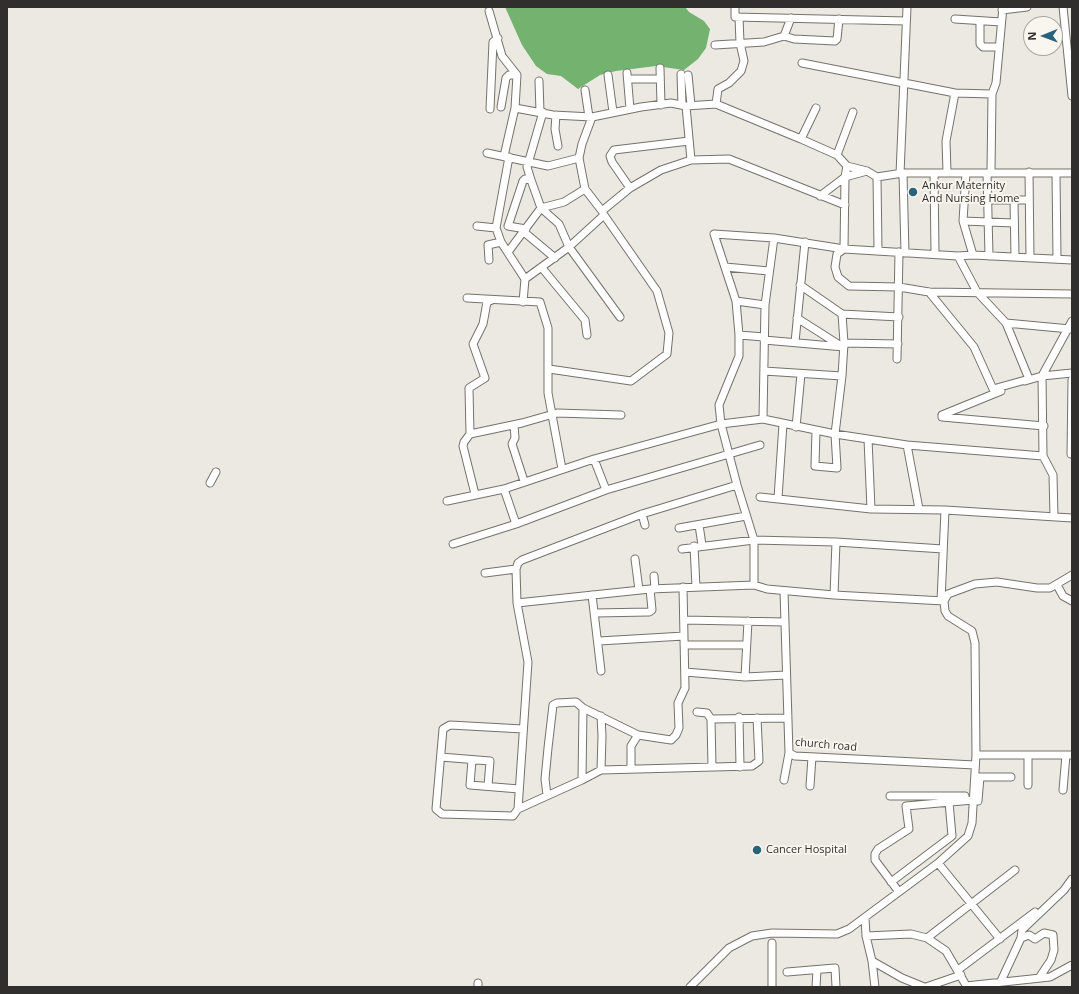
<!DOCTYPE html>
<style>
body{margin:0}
#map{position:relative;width:1079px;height:994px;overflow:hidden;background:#ece9e3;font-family:"Open Sans",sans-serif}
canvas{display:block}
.frame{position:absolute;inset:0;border:8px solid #302f2d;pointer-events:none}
.north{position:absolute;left:1023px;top:16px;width:40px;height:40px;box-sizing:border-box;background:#f9f6f0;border:1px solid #a9a6a2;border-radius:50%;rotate:269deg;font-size:11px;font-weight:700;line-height:16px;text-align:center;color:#302f2d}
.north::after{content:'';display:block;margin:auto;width:14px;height:18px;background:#29627b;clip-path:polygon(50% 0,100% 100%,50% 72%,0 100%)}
</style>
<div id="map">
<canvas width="1079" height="994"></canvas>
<div class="frame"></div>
<div class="north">N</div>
</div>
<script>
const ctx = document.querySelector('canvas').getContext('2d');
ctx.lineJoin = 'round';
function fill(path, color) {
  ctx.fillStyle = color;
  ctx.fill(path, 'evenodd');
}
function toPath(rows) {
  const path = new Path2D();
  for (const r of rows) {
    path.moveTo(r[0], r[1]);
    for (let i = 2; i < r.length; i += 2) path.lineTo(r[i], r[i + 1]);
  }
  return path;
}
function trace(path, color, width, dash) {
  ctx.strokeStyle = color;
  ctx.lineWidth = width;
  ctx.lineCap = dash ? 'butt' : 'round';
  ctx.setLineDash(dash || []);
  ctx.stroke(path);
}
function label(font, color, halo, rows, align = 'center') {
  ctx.font = font + ' "Open Sans",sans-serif';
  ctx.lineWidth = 3.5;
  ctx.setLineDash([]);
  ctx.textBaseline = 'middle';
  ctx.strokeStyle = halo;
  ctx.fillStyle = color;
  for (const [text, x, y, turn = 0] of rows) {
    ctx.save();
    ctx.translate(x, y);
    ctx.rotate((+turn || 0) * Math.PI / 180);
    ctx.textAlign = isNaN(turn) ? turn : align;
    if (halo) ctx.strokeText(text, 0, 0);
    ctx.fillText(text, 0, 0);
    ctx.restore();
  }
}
const water = toPath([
 [505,7,685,7,689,12,704,21,710,29,706,48,698,59,684,70,656,66,616,71,600,75,578,89,561,76,547,74,536,66,522,45]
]);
const minor = toPath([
 [735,7,735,17,906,21],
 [1063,7,1072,96],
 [1002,10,1027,7],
 [489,11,502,56,517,75,515,108,504,156],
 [955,19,1001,22],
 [980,21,980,44,983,47,999,47],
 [784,36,794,39,835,41,837,39,839,19],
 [715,45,764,42,784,36,791,18],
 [802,63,955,93,992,94],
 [660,68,661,105],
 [627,73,630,109],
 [681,74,682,105],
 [608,75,613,112],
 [688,75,691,105],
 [628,79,659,79],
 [539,81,540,112],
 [585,90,589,117],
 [716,104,718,89,729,83,741,71,744,61,740,43,739,17],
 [686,106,691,160],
 [501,107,506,78,509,75,517,75],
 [515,108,553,115,592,117,641,107,671,103,686,106,716,104,801,139,837,155,847,166,867,171,877,177,903,173,1072,173],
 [490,109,493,42,498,38],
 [556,115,555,129,558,146],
 [592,117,582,144,579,158,585,189,602,211],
 [801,139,816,108],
 [487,153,548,166,579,158],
 [837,155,853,112],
 [509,157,496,228,501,242,525,279,523,302],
 [847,166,845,177,844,249,837,254,835,267,838,277,849,286,899,287,929,292,1072,294],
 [947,172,946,141,955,93],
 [991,172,992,94,996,83,1003,7],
 [1029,172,1030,258],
 [903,173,905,253],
 [934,173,935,254],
 [966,173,963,221,973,255],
 [987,173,989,256],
 [1056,173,1057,259],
 [900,174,907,7],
 [877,177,878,250],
 [531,180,527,167,543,112],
 [630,188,612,162,610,156,614,150,689,141],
 [820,196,845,177,867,171],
 [989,200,1029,200],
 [1014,200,1015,257],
 [963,221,1014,223],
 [477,226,496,228],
 [526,229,508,226,523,181,525,179,531,180,541,208,559,224,569,247,620,317],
 [524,232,555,258],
 [508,252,541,208,564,202,585,189],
 [489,260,488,245,501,242],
 [725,267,769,271],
 [542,268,585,320,587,335],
 [525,279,569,247,604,215,602,211,630,188,661,170,691,160,729,159,845,205],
 [800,285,842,314,899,317],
 [929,292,974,347,993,389,1029,379,1006,323,977,292,958,256],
 [467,298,540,302,548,328,548,393,562,469],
 [736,301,765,305],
 [797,318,841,346],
 [1006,323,1070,329],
 [739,335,764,337],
 [764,340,844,347],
 [795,342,805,242],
 [844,343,898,344],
 [897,359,899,252],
 [549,369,631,381,667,354,669,333,657,291,604,215],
 [764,371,842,376],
 [1025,381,1042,376,1072,373],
 [1001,391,942,415,942,417,1044,426],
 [763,419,765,305,774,238],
 [514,425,515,438,512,444,524,481],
 [796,427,801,374],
 [816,430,815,466,837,468,835,434,842,376,844,343,842,314],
 [470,434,522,423,557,413,621,415],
 [868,439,871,509],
 [907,445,919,509],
 [1071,454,1072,380],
 [1043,456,1053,475,1054,517],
 [594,459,606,490],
 [210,483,216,472],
 [504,489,516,524],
 [475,494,463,446,464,442,470,434,469,388,485,378,473,344,483,324,487,302,492,300],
 [760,497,871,509,945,510,1072,518],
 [778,498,783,424],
 [447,501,504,489,594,459,721,424,763,419,835,434,907,445,1043,456,1042,376,1072,321],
 [642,514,645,525],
 [699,525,702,545],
 [679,528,746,516],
 [453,544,516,524,606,490,760,445],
 [694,546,696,587],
 [682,549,754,540,836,542,943,549],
 [635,559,639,590],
 [485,573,516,569],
 [654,576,655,589],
 [754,585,754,540,737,485,721,424,719,405,739,356,739,335,736,301,714,234,774,238,844,249,958,256,973,255,1072,260],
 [1057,585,1063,596,1072,601],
 [784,591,789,753,795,756,975,765],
 [592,595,601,671],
 [834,595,836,542],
 [941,601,945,510],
 [517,603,650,589,754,585,767,589,834,595,944,601],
 [595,613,649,612,652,610,650,589],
 [684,620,785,622],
 [599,641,684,636],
 [684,645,746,645],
 [685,672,745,677,786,675],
 [745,677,748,621],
 [697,712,707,713,711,719,788,718],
 [601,716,602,736,601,770],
 [739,717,740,767],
 [711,719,712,767],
 [523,729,450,725,443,729,436,809,442,814,513,816,518,809,528,662,517,603,516,569,518,563,522,560,642,514,737,485],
 [976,755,1072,755],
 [441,757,490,761,488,786],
 [472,760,470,785,519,789],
 [631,768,631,746,638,735],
 [975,777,1011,777],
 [582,780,583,708],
 [784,780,789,753],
 [1028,785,1028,755],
 [810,786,812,757],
 [1063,790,1066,755],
 [547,795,545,779,548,748,553,705,557,703,576,702,583,708,638,735,671,740,676,735,679,728,678,703,685,688,683,587],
 [890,796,965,796],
 [978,801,980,777],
 [518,809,582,780,601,770,752,766,759,761,757,718],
 [938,863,1000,939],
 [891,882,952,836,949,802],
 [899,892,875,860,875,854,878,849,909,829,906,806,973,800],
 [865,918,866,936,872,961,875,987],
 [866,936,911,934,927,938,946,951,967,987],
 [927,938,1015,870],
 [1021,938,1029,935,1035,939,1044,933,1053,935,1054,950,1051,960,1039,978],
 [772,943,772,987],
 [872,961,902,978,924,987],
 [958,970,1035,912],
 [787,972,835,968,836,987],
 [1001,981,1021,938,1022,930,1064,890,1072,879],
 [478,983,478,987],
 [966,986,1050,977,1072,965],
 [690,987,729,948,752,936,772,933,837,934,849,929,938,863,968,836,972,823,976,755,975,643,972,631,948,616,945,611,944,601,948,594,975,584,997,582,1037,588,1050,588,1072,575],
 [816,987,817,970],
 [926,987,961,975]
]);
const markers = [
 [913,192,5,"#29627b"],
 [757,850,5,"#29627b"]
];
const poiNames = [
 ["Ankur Maternity",922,186],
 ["And Nursing Home",922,199],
 ["Cancer Hospital",766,850]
];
const streetNames = [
 ["church road",826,745,5]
];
fill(water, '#73b26f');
trace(minor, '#75726d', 9);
trace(minor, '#fff', 7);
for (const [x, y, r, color] of markers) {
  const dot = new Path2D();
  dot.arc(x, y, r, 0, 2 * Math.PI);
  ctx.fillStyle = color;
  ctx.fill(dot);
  trace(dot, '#f9f6f0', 1.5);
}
label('11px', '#302f2d', '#f9f6f0', poiNames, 'left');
label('11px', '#302f2d', '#f9f6f0', streetNames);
</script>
